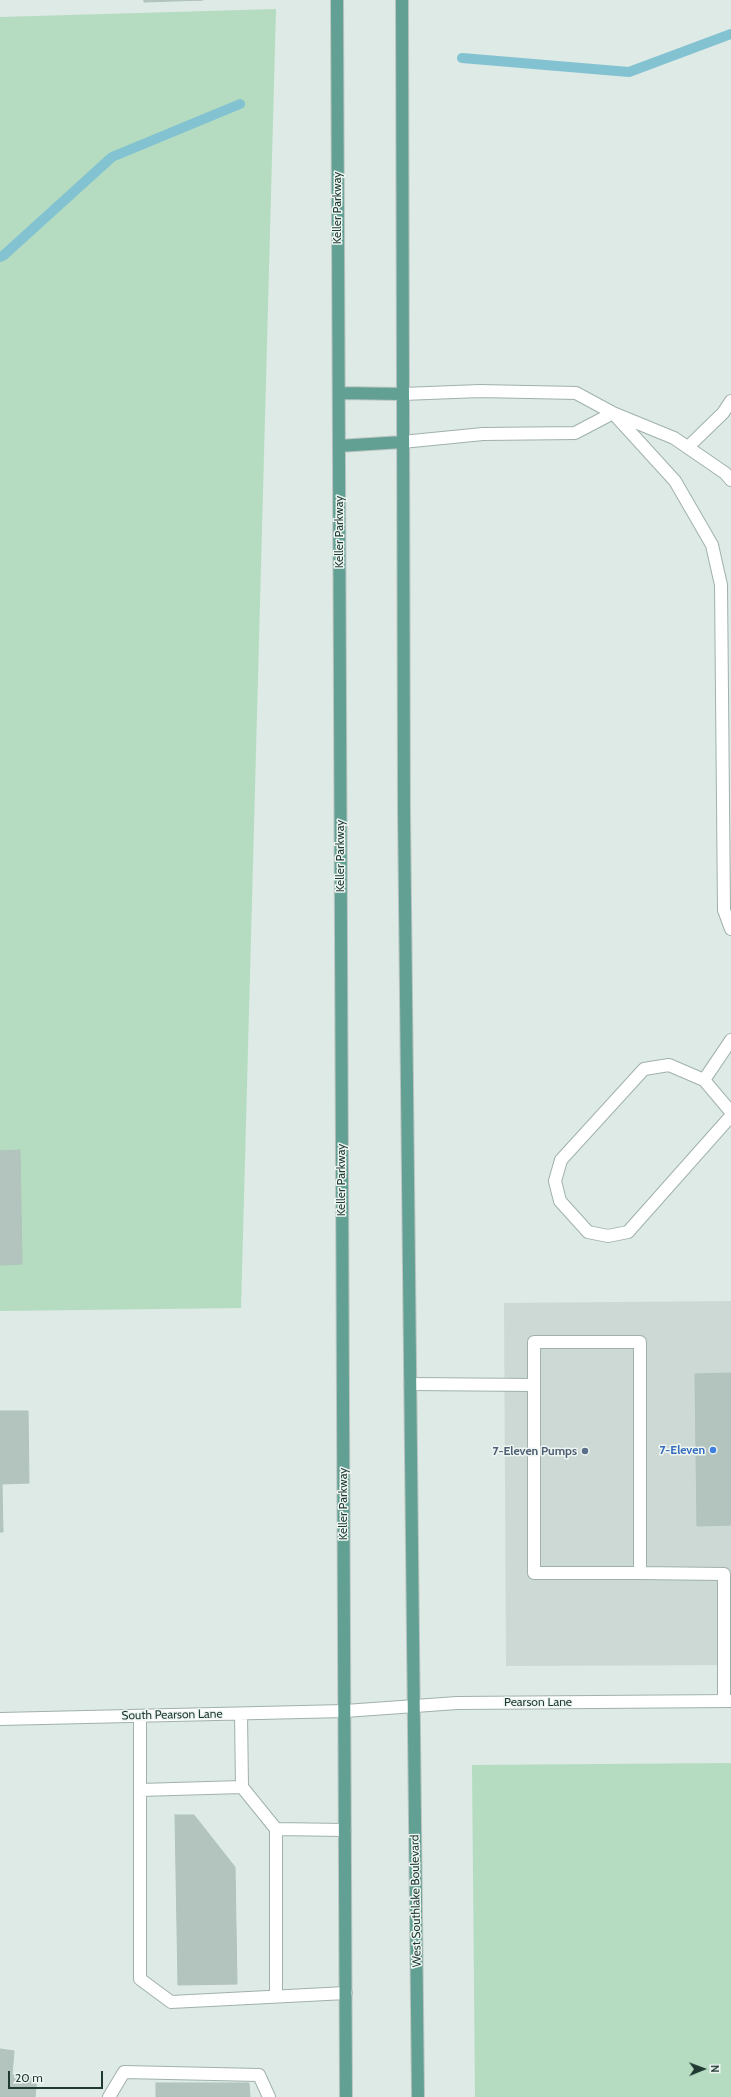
<!DOCTYPE html>
<style>
body{margin:0}
#map{position:relative;width:731px;height:2097px;overflow:hidden;background:#ddeae5;font-family:Cabin,sans-serif}
canvas{display:block}
.north{position:absolute;left:683px;top:2049px;width:40px;height:40px;-webkit-text-stroke:3px #eef6f2;paint-order:stroke;rotate:89deg;font-size:11px;font-weight:700;line-height:16px;text-align:center;color:#1f3933}
.north::after{content:'';display:block;margin:auto;width:14px;height:18px;background:#1f3933;clip-path:polygon(50% 0,100% 100%,50% 72%,0 100%)}
.scale{position:absolute;left:8px;top:2071px;width:95px;height:18px;box-sizing:border-box;border:2px solid #1f3933;border-top:0;padding-left:5px;font-size:12px;line-height:14px;white-space:nowrap;color:#1f3933;-webkit-text-stroke:3px #eef6f2;paint-order:stroke}
</style>
<div id="map">
<canvas width="731" height="2097"></canvas>
<div class="north">N</div>
<div class="scale">20 m</div>
</div>
<script>
const ctx = document.querySelector('canvas').getContext('2d');
ctx.lineJoin = 'round';
function fill(path, color) {
  ctx.fillStyle = color;
  ctx.fill(path, 'evenodd');
}
function toPath(rows) {
  const path = new Path2D();
  for (const r of rows) {
    path.moveTo(r[0], r[1]);
    for (let i = 2; i < r.length; i += 2) path.lineTo(r[i], r[i + 1]);
  }
  return path;
}
function trace(path, color, width, dash) {
  ctx.strokeStyle = color;
  ctx.lineWidth = width;
  ctx.lineCap = dash ? 'butt' : 'round';
  ctx.setLineDash(dash || []);
  ctx.stroke(path);
}
function label(font, color, halo, rows, align = 'center') {
  ctx.font = font + ' Cabin,sans-serif';
  ctx.lineWidth = 3;
  ctx.setLineDash([]);
  ctx.textBaseline = 'middle';
  ctx.strokeStyle = halo;
  ctx.fillStyle = color;
  for (const [text, x, y, turn = 0] of rows) {
    ctx.save();
    ctx.translate(x, y);
    ctx.rotate((+turn || 0) * Math.PI / 180);
    ctx.textAlign = isNaN(turn) ? turn : align;
    if (halo) ctx.strokeText(text, 0, 0);
    ctx.fillText(text, 0, 0);
    ctx.restore();
  }
}
const built = toPath([
 [731,1301,731,1665,506,1666,504,1303]
]);
const green = toPath([
 [276,9,241,1308,0,1311,0,17],
 [731,1763,731,2097,475,2097,472,1765]
]);
const stream = toPath([
 [462,58,629,72,731,34],
 [0,257,4,255,112,157,240,104]
]);
const building = toPath([
 [144,0,203,0,144,2,144,0],
 [20,1150,22,1264,0,1265,0,1151,20,1150],
 [731,1373,731,1525,697,1526,695,1374,731,1373],
 [0,1411,28,1411,29,1483,2,1484,3,1532,0,1532,0,1411],
 [175,1815,194,1815,235,1867,237,1984,178,1985,175,1815],
 [0,2049,14,2051,12,2075,37,2078,35,2097,0,2097,0,2049],
 [156,2083,249,2083,250,2097,156,2097,156,2083]
]);
const minor = toPath([
 [403,394,480,391,576,393,613,413,674,438,725,473,731,480],
 [613,413,675,481,712,545,721,585,724,910,731,929],
 [402,442,483,434,575,433,613,413],
 [688,447,723,413,731,401],
 [704,1080,731,1040],
 [731,1112,704,1080,669,1065,644,1069,561,1160,555,1181,560,1201,588,1232,608,1236,628,1232,731,1116],
 [410,1384,534,1385,534,1342,640,1342,640,1573,724,1574,724,1701],
 [534,1385,534,1573,640,1573],
 [241,1714,242,1787,276,1829,345,1830],
 [140,1716,140,1979,171,2002,346,1993],
 [0,1719,345,1711,457,1703,731,1701],
 [140,1790,242,1787],
 [276,1829,276,1996],
 [109,2097,124,2072,259,2075,269,2097]
]);
const major = toPath([
 [337,0,346,2097],
 [402,0,404,811,418,2097],
 [339,393,403,394],
 [339,446,402,442]
]);
const markers = [
 [713,1450,4,"#3f7fe0"],
 [585,1451,4,"#5c6f8a"]
];
const streetNames = [
 ["Keller Parkway",337,208,-90],
 ["Keller Parkway",339,532,-90],
 ["Keller Parkway",340,856,-90],
 ["Keller Parkway",341,1180,-90],
 ["Keller Parkway",343,1504,-90],
 ["Pearson Lane",538,1702],
 ["South Pearson Lane",172,1715,-1],
 ["West Southlake Boulevard",416,1901,-91]
];
const shopNames = [
 ["7-Eleven",705,1450]
];
const serviceNames = [
 ["7-Eleven Pumps",577,1451]
];
fill(built, '#ccd9d4');
fill(green, '#b5dcc1');
trace(stream, '#83c2d1', 10);
fill(building, '#b3c4be');
trace(building, '#b0c3bc', 1);
trace(minor, '#a0b1ac', 14);
trace(major, '#bcc4c2', 14);
trace(minor, '#fff', 12);
trace(major, '#61a093', 12);
for (const [x, y, r, color] of markers) {
  const dot = new Path2D();
  dot.arc(x, y, r, 0, 2 * Math.PI);
  ctx.fillStyle = color;
  ctx.fill(dot);
  trace(dot, '#eef6f2', 1.5);
}
label('12px', '#1f3933', '#eef6f2', streetNames);
label('bold 12px', '#366cbe', '#eef6f2', shopNames, 'right');
label('bold 12px', '#4e5e75', '#eef6f2', serviceNames, 'right');
</script>
